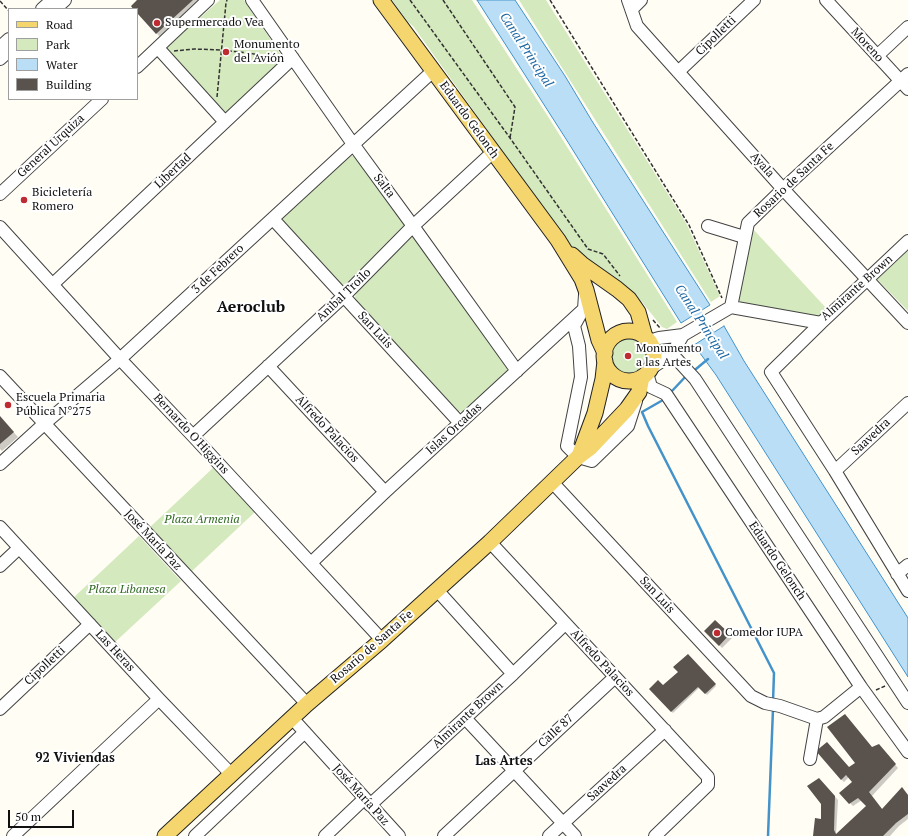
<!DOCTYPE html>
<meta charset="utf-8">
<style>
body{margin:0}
#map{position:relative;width:908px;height:836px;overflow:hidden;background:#fffdf4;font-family:"PT Serif",serif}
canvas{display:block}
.legend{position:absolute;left:8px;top:8px;width:130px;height:92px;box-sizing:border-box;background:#fff;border:1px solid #9f9f9f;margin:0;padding:5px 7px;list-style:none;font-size:12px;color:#101010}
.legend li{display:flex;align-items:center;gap:8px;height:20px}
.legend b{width:20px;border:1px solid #9f9f9f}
.scale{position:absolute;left:8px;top:810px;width:66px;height:18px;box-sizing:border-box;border:2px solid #101010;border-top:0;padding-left:5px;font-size:12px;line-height:14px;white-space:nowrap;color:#101010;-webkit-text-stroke:3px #fff;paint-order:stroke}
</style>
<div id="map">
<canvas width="908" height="836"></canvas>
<ul class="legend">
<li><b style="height:5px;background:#f4d56e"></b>Road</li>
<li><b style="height:11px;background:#d4e9bd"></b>Park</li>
<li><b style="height:11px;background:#badef5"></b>Water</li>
<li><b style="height:11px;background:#59524d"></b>Building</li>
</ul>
<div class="scale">50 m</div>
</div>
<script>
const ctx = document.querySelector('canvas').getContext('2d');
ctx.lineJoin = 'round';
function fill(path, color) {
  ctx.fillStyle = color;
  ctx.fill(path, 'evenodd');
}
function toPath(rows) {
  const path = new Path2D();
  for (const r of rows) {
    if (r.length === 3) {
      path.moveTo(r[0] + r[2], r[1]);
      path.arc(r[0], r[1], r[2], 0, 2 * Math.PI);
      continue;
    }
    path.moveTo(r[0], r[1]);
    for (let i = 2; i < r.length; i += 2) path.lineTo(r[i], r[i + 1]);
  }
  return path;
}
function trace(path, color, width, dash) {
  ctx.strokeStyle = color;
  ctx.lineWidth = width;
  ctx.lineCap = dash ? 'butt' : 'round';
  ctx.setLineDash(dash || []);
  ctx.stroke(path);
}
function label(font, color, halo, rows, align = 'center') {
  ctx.font = font + ' "PT Serif",serif';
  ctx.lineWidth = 4;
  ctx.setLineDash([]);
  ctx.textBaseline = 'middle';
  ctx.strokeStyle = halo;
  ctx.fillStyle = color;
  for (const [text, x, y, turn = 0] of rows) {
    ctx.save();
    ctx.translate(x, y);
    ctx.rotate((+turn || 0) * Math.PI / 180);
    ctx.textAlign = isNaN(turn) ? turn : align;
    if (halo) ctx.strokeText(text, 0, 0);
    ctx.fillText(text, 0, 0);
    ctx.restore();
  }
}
const green = toPath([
 [220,0,244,0,283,58,283,61,223,118,163,50],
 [392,0,472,0,547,115,677,322,667,329,662,327,642,302,624,288,577,255,413,26,408,22],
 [519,0,546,0,686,223,720,296,711,302],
 [351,156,354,156,404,221,404,225,347,283,343,285,339,283,283,222,283,218,285,215,348,157],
 [753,229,827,309,820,316,738,302],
 [412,237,416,238,507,365,507,371,463,412,458,411,356,301,355,298,356,292],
 [908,246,908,311,875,277],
 [628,356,17],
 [214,467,255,512,190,573,148,529],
 [139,536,181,581,114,643,72,599]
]);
const water = toPath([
 [477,0,515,0,565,76,592,121,710,305,681,323,566,139,477,0],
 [724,326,744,361,908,618,908,677,716,375,694,345,724,326]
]);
const shadow = toPath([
 [139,0,203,0,161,38,137,12,137,9,134,9],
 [0,417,18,437,2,451,0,449],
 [715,621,732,638,722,648,706,631],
 [688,655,716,686,707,695,700,687,673,713,650,689,663,687,679,672],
 [872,748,882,749,898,768,872,796,883,810,908,795,908,819,899,826,890,836,814,836,822,820,822,782,838,800,836,835,868,806,862,800,853,806,850,803,853,782,849,777,844,782,841,779,849,768,857,763]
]);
const stream = toPath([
 [696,369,708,359],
 [672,391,687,375],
 [663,400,642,412,648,426,774,673,773,702],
 [768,836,773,709]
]);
const canal = toPath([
 [691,303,717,345]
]);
const building = toPath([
 [137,0,193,0,156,34,137,13,137,9,133,9,131,6],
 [0,416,14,432,0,444],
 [715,620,730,634,719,646,704,631],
 [688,654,716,684,705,694,698,687,671,712,649,689,658,680,663,685,678,672,673,667],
 [845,714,872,747,879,744,896,764,869,792,882,809,902,787,908,795,908,814,896,823,883,836,813,836,815,818,821,819,821,804,807,786,819,778,835,796,834,830,836,834,866,806,858,798,849,804,839,793,852,782,846,775,841,780,816,751,827,742,849,767,855,763,827,727]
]);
const path = toPath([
 [410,0,510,138,588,249,603,254,620,276],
 [443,0,515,107,510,138],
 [550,0,689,225,722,298],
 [0,1,9,11],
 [174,51,194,49,221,50,248,53,277,58],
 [217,97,226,3,227,0],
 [653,320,660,328],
 [876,690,885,686]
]);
const minor = toPath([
 [252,0,353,144,413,226,517,371],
 [628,0,637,26,783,189,908,323],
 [826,0,908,89],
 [42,9,52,0],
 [55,9,65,0],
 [632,9,641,0],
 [0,47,9,39],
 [158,48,225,122],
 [877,56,908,27],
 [0,59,9,51],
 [137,67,208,0],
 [678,72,754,0],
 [0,194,102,99],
 [273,219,460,423],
 [708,226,744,237],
 [0,227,120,359,193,436,382,640],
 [53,284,293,58],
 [731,307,821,323,908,241],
 [580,315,574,326,579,346,581,377,567,446,578,457,592,461,628,426,636,401],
 [821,323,771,372,835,471,908,591],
 [649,341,659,338,683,335,731,307,748,223,783,189,908,74],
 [672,354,695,379,908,703],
 [268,366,385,492],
 [650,369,672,354,683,335],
 [647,373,651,387,666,394,861,687,908,752],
 [0,376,307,704],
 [193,436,344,296,413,226,493,152],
 [0,464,44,424,120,359,433,71],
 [835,471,908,403],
 [553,483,751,696,765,703,780,706,817,719,824,717,861,687],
 [0,527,159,699,231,774],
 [490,542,708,777,708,785,655,836],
 [311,563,385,492,584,309,585,295],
 [0,566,19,548],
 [897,574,908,565],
 [437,590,513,674],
 [0,709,90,624],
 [292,718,399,836],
 [465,718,575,836],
 [810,759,817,719],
 [370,805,513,674,565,624],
 [13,836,159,699],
 [195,836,305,732],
 [325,836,364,799],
 [444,836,615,677],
 [549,836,665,730]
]);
const major = toPath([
 [381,0,558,240,582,279,586,290,599,340,605,353],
 [572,255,583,265,617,289,629,299,638,312,645,337],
 [629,356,25],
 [579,456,595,413,603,379,605,361],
 [165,836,307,704,382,640,490,542,578,457,590,448,627,409,639,392,642,377]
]);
const markers = [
 [157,23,4,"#be2b31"],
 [226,52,4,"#be2b31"],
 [24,200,4,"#be2b31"],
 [628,356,4,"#be2b31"],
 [8,405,4,"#be2b31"],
 [717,633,4,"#be2b31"]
];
const poiNames = [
 ["Supermercado Vea",165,23],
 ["Monumento",234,45],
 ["del Avión",234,59],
 ["Bicicletería",32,193],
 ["Romero",32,207],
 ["Monumento",636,349],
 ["a las Artes",636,363],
 ["Escuela Primaria",16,398],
 ["Pública N°275",16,412],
 ["Comedor IUPA",725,633]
];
const streetNames = [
 ["Cipolletti",716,36,-44],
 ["Moreno",867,45,47],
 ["Eduardo Gelonch",469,120,54],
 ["General Urquiza",51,146,-43],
 ["Ayala",762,165,48],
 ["Libertad",173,171,-43],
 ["Rosario de Santa Fe",794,180,-43],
 ["Salta",384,186,53],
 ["3 de Febrero",218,269,-43],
 ["Almirante Brown",857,288,-42],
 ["Anibal Troilo",344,295,-44],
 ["San Luis",375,330,47],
 ["Alfredo Palacios",327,429,47],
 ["Islas Orcadas",454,429,-42],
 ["Bernardo O'Higgins",191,434,47],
 ["Saavedra",871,437,-43],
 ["José María Paz",153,540,47],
 ["Eduardo Gelonch",777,561,56],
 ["San Luis",657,595,47],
 ["Rosario de Santa Fe",372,647,-41],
 ["Las Heras",115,651,47],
 ["Alfredo Palacios",602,663,47],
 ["Cipolletti",45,666,-43],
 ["Almirante Brown",468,715,-43],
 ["Calle 87",556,731,-43],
 ["Saavedra",607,783,-42],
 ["José María Paz",361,795,48]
];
const parkNames = [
 ["Plaza Armenia",202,520],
 ["Plaza Libanesa",127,590]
];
const waterNames = [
 ["Canal Principal",526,50,57],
 ["Canal Principal",701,322,57]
];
const neighbourhoodNames = [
 ["92 Viviendas",75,758],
 ["Las Artes",504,761]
];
const districtNames = [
 ["Aeroclub",251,307]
];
fill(green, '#d4e9bd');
fill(water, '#badef5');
trace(water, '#4393ca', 1);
fill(shadow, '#0003');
trace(stream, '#4393ca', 2.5);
trace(canal, '#badef5', 9);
fill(building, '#59524d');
trace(minor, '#434343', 14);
trace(major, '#212121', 17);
trace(path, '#323232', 1.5, [4, 2]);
trace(minor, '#fff', 12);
trace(major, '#f4d56e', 15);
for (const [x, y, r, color] of markers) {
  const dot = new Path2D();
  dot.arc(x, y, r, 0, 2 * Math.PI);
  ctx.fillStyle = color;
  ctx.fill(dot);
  trace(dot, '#fff', 1.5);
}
label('12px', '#101010', '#fff', poiNames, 'left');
label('12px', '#101010', '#fff', streetNames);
label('italic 12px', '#2f6821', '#fff', parkNames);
label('italic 13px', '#1b65a0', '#fff', waterNames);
label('bold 13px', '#101010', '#fff', neighbourhoodNames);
label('bold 16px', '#101010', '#fff', districtNames);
</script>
